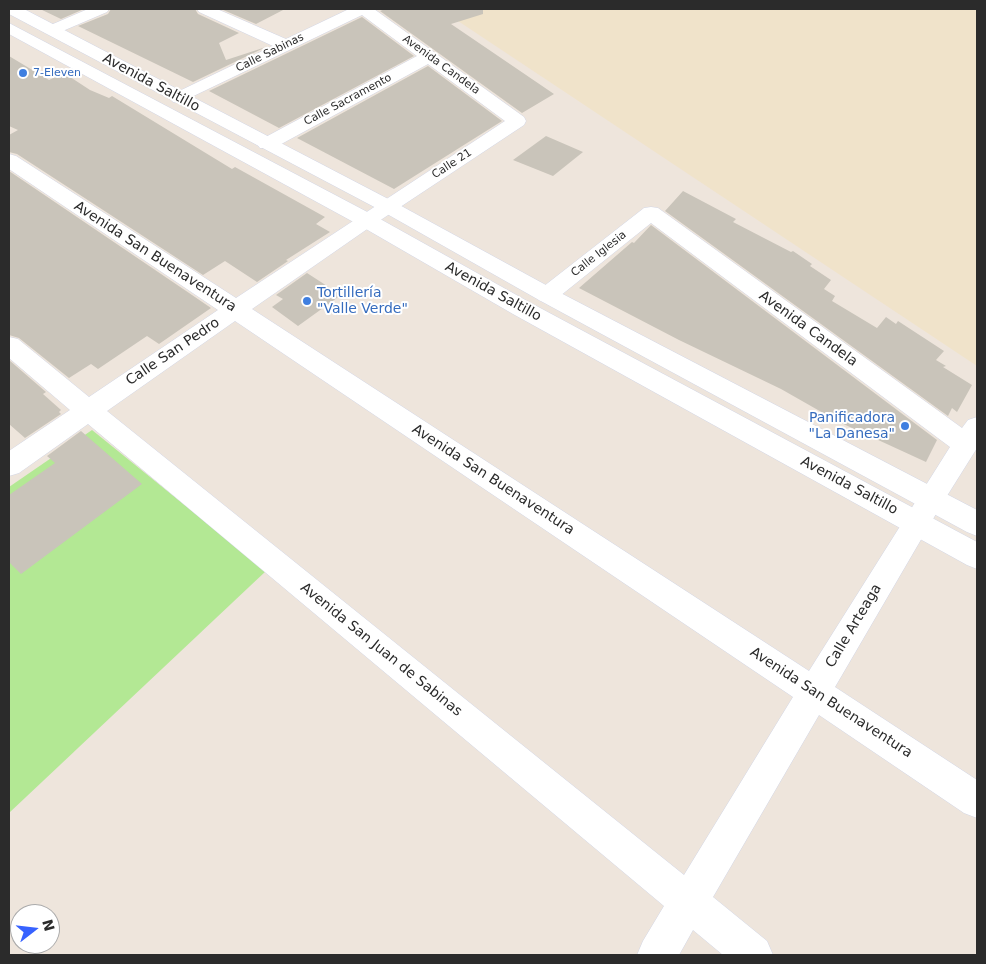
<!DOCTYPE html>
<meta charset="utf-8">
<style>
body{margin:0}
#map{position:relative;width:986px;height:964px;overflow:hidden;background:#eee5dc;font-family:"DejaVu Sans",sans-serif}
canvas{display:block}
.frame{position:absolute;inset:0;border:10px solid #2b2b2b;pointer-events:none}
.north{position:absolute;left:10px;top:904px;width:50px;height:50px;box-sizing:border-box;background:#fff;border:1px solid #aaa;border-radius:50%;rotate:74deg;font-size:14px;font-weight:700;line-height:20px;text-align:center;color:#2b2b2b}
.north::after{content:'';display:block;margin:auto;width:18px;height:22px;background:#3762ff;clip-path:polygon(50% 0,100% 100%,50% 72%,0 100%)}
</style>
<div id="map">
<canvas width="986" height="964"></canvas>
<div class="frame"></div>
<div class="north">N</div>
</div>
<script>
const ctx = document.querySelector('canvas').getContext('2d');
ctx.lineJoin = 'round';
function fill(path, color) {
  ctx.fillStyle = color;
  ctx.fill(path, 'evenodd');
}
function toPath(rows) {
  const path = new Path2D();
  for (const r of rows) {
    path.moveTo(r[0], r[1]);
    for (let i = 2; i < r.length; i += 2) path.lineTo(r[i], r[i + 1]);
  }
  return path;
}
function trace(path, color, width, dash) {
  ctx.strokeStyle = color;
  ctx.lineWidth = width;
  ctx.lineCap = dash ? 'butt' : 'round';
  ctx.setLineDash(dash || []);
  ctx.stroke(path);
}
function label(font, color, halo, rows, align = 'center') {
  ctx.font = font + ' "DejaVu Sans",sans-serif';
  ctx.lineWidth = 4;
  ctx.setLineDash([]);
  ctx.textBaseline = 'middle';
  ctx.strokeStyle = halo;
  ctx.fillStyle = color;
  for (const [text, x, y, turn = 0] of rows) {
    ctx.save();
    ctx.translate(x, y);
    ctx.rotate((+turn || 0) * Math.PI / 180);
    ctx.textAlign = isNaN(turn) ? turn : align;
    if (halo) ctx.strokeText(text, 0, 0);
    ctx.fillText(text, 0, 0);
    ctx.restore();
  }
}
const education = toPath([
 [440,9,977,9,977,366]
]);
const green = toPath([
 [92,430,266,571,9,813,9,487]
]);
const building = toPath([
 [40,9,84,9,61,19],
 [111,9,195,9,198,14,239,33,219,43,226,60,266,47,193,82,78,26,108,14],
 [221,9,285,9,256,24],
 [385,9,483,9,483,14,451,24,554,94,522,113,380,11],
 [362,17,414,56,279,128,209,91],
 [9,56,49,80,64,73,90,90,109,98,112,96,232,169,235,167,325,217,316,224,330,232,286,260,288,261,257,282,225,261,203,275,17,154,9,152,9,135,18,130,9,126],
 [428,66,502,121,394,189,297,138],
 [546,136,583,152,553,176,513,160],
 [9,171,192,295,211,308,159,344,147,336,98,369,91,364,69,378,19,338,9,335],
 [683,191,736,219,733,222,791,252,793,251,812,264,810,266,831,280,824,289,835,296,832,301,877,328,886,317,896,324,898,321,944,351,936,360,946,366,943,367,972,385,957,412,952,408,948,416,665,211],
 [651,225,937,440,926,462,839,422,781,389,679,340,579,288,632,242,634,243],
 [307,273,341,295,298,326,272,307,283,299,276,295],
 [9,360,46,392,43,394,61,410,59,412,61,414,25,438,9,424],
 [81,431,142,484,21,574,9,562,9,495,55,463,47,456]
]);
const street = toPath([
 [88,9,109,9,107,12,58,33,52,35,44,30,46,27,88,9],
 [197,9,217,9,286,39,349,9,374,9,524,117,526,121,524,125,373,225,252,309,809,671,950,447,651,223,555,300,547,303,539,300,536,295,539,290,644,208,651,207,658,208,962,428,968,420,977,417,977,448,940,507,835,687,977,780,977,818,964,813,819,715,713,897,767,941,773,955,723,955,693,930,679,955,637,955,643,941,664,906,88,424,19,473,9,476,9,451,70,410,9,358,9,337,18,339,89,397,218,310,9,169,9,154,16,156,236,298,505,121,428,64,274,148,260,148,257,144,260,140,417,56,362,15,179,103,173,102,170,98,173,94,273,46,199,12,197,9],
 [235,321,793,697,684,875,107,411,235,321]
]);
const secondary = toPath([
 [9,9,24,9,394,202,555,290,977,510,977,536,967,532,539,300,380,210,9,14,9,9],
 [9,23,373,215,529,302,977,542,977,569,967,565,513,314,359,225,9,34,9,23]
]);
const markers = [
 [23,73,5,"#3f7fe0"],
 [307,301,5,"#3f7fe0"],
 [905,426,5,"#3f7fe0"]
];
const farStreetnames = [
 ["Calle Sabinas",270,53,-26],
 ["Avenida Candela",441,65,36],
 ["Calle Sacramento",348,100,-28],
 ["Calle 21",452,164,-33],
 ["Calle Iglesia",599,254,-38]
];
const farShopnames = [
 ["7-Eleven",33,73]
];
const streetNames = [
 ["Avenida Saltillo",151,83,28],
 ["Avenida San Buenaventura",155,257,33],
 ["Avenida Saltillo",493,292,29],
 ["Avenida Candela",808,329,36],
 ["Calle San Pedro",173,352,-34],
 ["Avenida San Buenaventura",493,480,33],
 ["Avenida Saltillo",849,486,28],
 ["Calle Arteaga",854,626,-59],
 ["Avenida San Juan de Sabinas",381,650,39],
 ["Avenida San Buenaventura",831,703,33]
];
const shopNames = [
 ["Tortillería",317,293],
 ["\"Valle Verde\"",317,309],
 ["Panificadora",895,418,"right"],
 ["\"La Danesa\"",895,434,"right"]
];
fill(education, '#f0e3ca');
fill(green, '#b3e894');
fill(building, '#c9c4ba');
trace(street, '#d1d5e5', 1);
trace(secondary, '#d1d5e5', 1);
fill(street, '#fff');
fill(secondary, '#fff');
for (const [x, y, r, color] of markers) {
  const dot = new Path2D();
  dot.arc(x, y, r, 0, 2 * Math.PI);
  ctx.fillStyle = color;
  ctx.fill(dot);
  trace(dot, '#fff', 2);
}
label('11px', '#2b2b2b', '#fff', farStreetnames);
label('11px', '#366cbe', '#fff', farShopnames, 'left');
label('14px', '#2b2b2b', '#fff', streetNames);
label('14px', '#366cbe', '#fff', shopNames, 'left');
</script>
